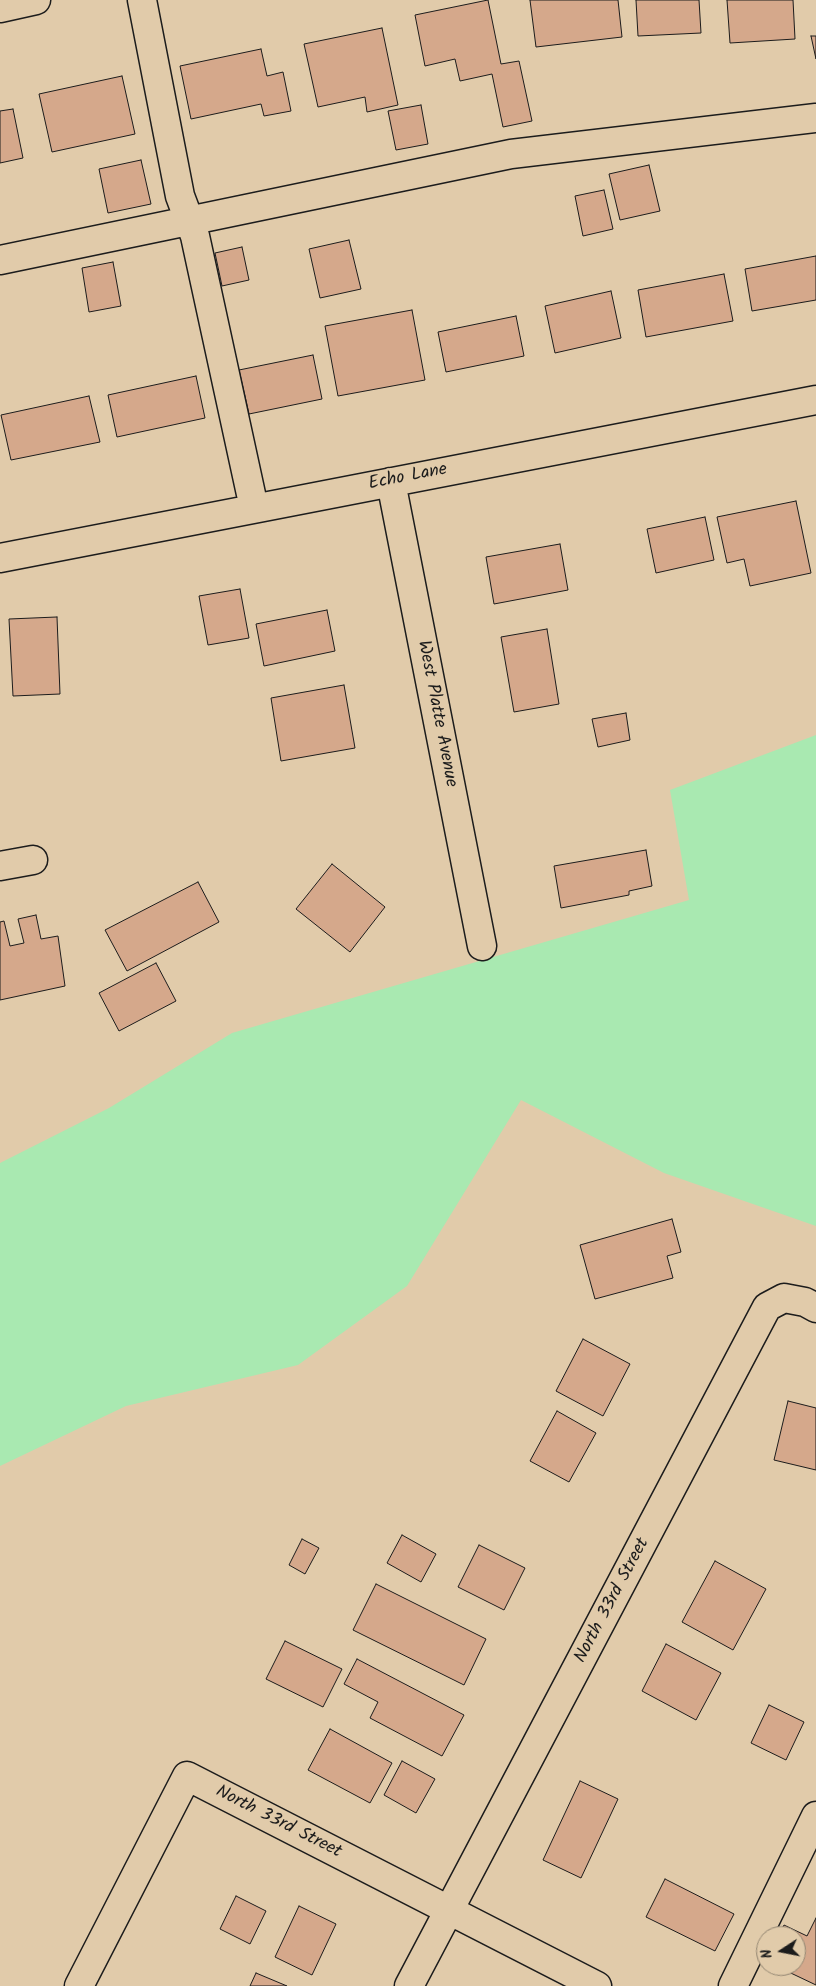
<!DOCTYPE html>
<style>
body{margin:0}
#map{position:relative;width:816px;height:1986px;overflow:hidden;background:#e1cbaa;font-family:Kalam,sans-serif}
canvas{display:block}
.north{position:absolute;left:756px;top:1926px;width:50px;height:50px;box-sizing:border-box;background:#e1cbaa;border:1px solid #928571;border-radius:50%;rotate:259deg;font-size:14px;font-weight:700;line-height:20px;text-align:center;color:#1c1c1c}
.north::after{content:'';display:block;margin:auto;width:18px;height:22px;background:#1c1c1c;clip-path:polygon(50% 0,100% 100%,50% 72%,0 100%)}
</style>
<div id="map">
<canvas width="816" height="1986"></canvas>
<div class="north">N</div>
</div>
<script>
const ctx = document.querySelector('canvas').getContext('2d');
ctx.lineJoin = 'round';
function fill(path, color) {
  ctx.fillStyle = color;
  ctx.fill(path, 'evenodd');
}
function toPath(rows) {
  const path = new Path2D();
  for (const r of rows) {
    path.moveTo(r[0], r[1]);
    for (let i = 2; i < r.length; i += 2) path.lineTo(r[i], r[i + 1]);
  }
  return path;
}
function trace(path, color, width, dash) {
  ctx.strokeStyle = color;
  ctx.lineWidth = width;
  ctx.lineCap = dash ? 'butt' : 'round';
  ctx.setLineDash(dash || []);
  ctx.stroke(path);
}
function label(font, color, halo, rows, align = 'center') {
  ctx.font = font + ' Kalam,sans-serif';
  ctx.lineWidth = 4;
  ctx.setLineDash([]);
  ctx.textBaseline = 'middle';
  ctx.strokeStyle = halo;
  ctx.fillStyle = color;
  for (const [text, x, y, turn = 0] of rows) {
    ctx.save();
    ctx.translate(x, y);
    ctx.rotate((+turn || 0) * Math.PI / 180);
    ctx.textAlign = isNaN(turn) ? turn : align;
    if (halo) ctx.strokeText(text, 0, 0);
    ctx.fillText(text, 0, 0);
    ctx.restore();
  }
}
const green = toPath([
 [816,735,816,1226,664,1173,521,1100,407,1286,298,1365,126,1406,0,1466,0,1163,109,1108,232,1033,689,900,670,790]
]);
const building = toPath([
 [488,0,501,64,519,61,532,121,503,127,492,74,460,81,455,59,425,66,415,15,488,0],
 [530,0,618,0,622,37,536,47,530,0],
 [636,0,699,0,701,33,638,36,636,0],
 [727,0,793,0,795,39,730,43,727,0],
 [382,28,398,105,367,112,365,97,318,107,304,44,382,28],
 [811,36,816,36,816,59,811,36],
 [261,49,267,76,283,72,291,111,264,116,261,104,191,119,180,66,261,49],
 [122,76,135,134,52,152,39,94,122,76],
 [421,105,428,144,396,150,388,111,421,105],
 [13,109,23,158,0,163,0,111,13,109],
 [141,160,151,204,108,213,99,169,141,160],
 [649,165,660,211,620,220,609,174,649,165],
 [604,190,613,229,583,236,575,196,604,190],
 [349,240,361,289,320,298,309,249,349,240],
 [242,247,249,280,222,286,215,253,242,247],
 [816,256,816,300,752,311,745,269,816,256],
 [113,262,121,306,89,312,82,268,113,262],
 [724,274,733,321,646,337,638,290,724,274],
 [611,291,621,338,555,353,545,306,611,291],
 [412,310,425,380,338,396,325,326,412,310],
 [516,316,524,356,446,372,438,332,516,316],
 [313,355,322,399,249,414,239,370,313,355],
 [196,376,205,418,117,437,108,395,196,376],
 [89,396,100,442,11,460,1,415,89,396],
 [796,501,811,573,750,586,744,559,727,563,717,517,796,501],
 [705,517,714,560,656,573,647,529,705,517],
 [560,544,568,590,494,604,486,557,560,544],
 [240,589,249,638,208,645,199,596,240,589],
 [327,610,335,651,264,666,256,624,327,610],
 [57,617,60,694,13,696,9,619,57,617],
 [547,629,559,704,514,712,501,637,547,629],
 [344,685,355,748,281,761,271,698,344,685],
 [626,713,630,740,598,747,592,719,626,713],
 [646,850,652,886,629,891,629,895,561,908,554,866,646,850],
 [332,864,385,907,350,952,296,909,332,864],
 [198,882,219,922,127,971,105,930,198,882],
 [36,915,41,939,58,936,65,986,0,1000,0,922,4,921,10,946,24,943,18,919,36,915],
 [156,963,176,1001,119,1031,99,993,156,963],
 [672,1219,681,1252,667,1256,673,1278,595,1299,580,1245,672,1219],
 [583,1339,630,1364,603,1416,556,1391,583,1339],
 [788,1401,816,1408,816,1470,774,1460,788,1401],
 [557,1411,596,1433,569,1482,530,1461,557,1411],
 [402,1535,436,1554,421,1582,387,1563,402,1535],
 [302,1539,319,1548,305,1574,289,1565,302,1539],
 [479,1545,525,1568,504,1610,458,1587,479,1545],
 [715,1561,766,1589,733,1650,682,1622,715,1561],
 [376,1584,486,1639,464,1685,353,1630,376,1584],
 [285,1641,342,1669,323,1707,266,1679,285,1641],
 [666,1644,721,1673,696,1720,642,1691,666,1644],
 [357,1659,464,1715,442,1756,370,1718,378,1702,344,1684,357,1659],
 [769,1705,804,1722,786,1760,751,1743,769,1705],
 [330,1729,392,1763,370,1803,308,1770,330,1729],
 [402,1761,435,1779,416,1813,384,1795,402,1761],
 [580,1781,618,1799,581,1878,543,1860,580,1781],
 [665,1879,734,1914,715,1951,646,1917,665,1879],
 [236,1896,266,1911,250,1944,220,1929,236,1896],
 [299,1906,336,1924,312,1975,275,1957,299,1906],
 [816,1918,816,1985,776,1966,796,1966,796,1936,779,1936,784,1925,807,1936,816,1918],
 [256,1973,287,1986,250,1986,256,1973]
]);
const minor = toPath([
 [142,0,180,196,195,236,254,508],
 [0,8,36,0],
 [0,260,511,154,816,118],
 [391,482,482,946],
 [0,558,816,400],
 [0,866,33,860],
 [79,1986,187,1776,597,1986],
 [409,1986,767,1307,784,1298,805,1302,816,1308],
 [733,1986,816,1816]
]);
const streetNames = [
 ["Echo Lane",408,478,-11],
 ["West Platte Avenue",436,714,79],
 ["North 33rd Street",613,1601,-62],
 ["North 33rd Street",278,1823,27]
];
fill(green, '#a9e9b1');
fill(building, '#d5a88b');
trace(building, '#1c1c1c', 1);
trace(minor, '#1c1c1c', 31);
trace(minor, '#e1cbaa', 28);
label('18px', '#1c1c1c', '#e1cbaa', streetNames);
</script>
